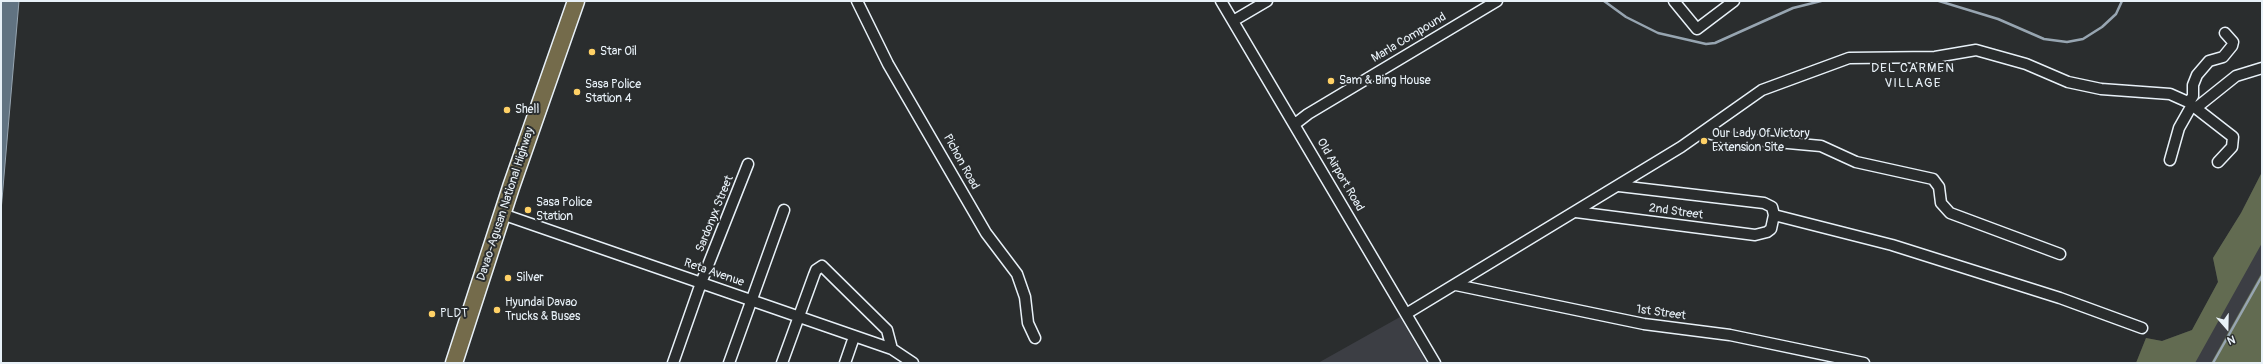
<!DOCTYPE html>
<style>
body{margin:0}
#map{position:relative;width:2263px;height:364px;overflow:hidden;background:#2a2d2e;font-family:Pangolin,sans-serif}
canvas{display:block}
.frame{position:absolute;inset:0;border:2px solid #e8f1f8;pointer-events:none}
.north{position:absolute;left:2207px;top:308px;width:40px;height:40px;-webkit-text-stroke:3px #2a2d2e;paint-order:stroke;rotate:160deg;font-size:11px;font-weight:700;line-height:16px;text-align:center;color:#e8f1f8}
.north::after{content:'';display:block;margin:auto;width:14px;height:18px;background:#e8f1f8;clip-path:polygon(50% 0,100% 100%,50% 72%,0 100%)}
</style>
<div id="map">
<canvas width="2263" height="364"></canvas>
<div class="frame"></div>
<div class="north">N</div>
</div>
<script>
const ctx = document.querySelector('canvas').getContext('2d');
ctx.lineJoin = 'round';
function fill(path, color) {
  ctx.fillStyle = color;
  ctx.fill(path, 'evenodd');
}
function toPath(rows) {
  const path = new Path2D();
  for (const r of rows) {
    path.moveTo(r[0], r[1]);
    for (let i = 2; i < r.length; i += 2) path.lineTo(r[i], r[i + 1]);
  }
  return path;
}
function trace(path, color, width, dash) {
  ctx.strokeStyle = color;
  ctx.lineWidth = width;
  ctx.lineCap = dash ? 'butt' : 'round';
  ctx.setLineDash(dash || []);
  ctx.stroke(path);
}
function label(font, color, halo, rows, align = 'center') {
  ctx.font = font + ' Pangolin,sans-serif';
  ctx.lineWidth = 4;
  ctx.setLineDash([]);
  ctx.textBaseline = 'middle';
  ctx.strokeStyle = halo;
  ctx.fillStyle = color;
  for (const [text, x, y, turn = 0] of rows) {
    ctx.save();
    ctx.translate(x, y);
    ctx.rotate((+turn || 0) * Math.PI / 180);
    ctx.textAlign = isNaN(turn) ? turn : align;
    if (halo) ctx.strokeText(text, 0, 0);
    ctx.fillText(text, 0, 0);
    ctx.restore();
  }
}
const built = toPath([
 [2262,172,2262,363,2136,363,2146,338,2162,341,2192,330,2218,282,2213,258,2241,213],
 [1400,317,1427,363,1318,363]
]);
const green = toPath([
 [2262,172,2262,243,2195,363,2136,363,2146,338,2162,341,2192,330,2218,282,2213,258,2241,213],
 [2262,272,2262,363,2211,363]
]);
const water = toPath([
 [1,1,19,1,1,211,1,1]
]);
const stream = toPath([
 [1604,1,1626,17,1658,33,1706,44,1715,43,1793,8,1821,1],
 [1939,1,1998,19,2044,39,2067,42,2083,39,2102,27,2116,14,2122,1],
 [2213,363,2262,276]
]);
const street = toPath([
 [857,1,888,64,986,233,1017,274,1025,297,1028,323,1035,338],
 [1221,1,1435,363],
 [1674,1,1697,29,1734,1],
 [1233,21,1267,1],
 [2189,102,2193,96,2193,85,2197,75,2209,61,2223,57,2232,46,2233,42,2225,33],
 [2196,108,2236,76,2262,68],
 [1295,124,1308,114,1497,1],
 [1704,132,1722,137,1821,146,1856,162,1933,179,1939,187,1941,203,1950,213,2060,254],
 [2170,160,2179,128,2192,105],
 [1576,212,1755,235,1767,232,1771,229,1774,215,1772,207,1764,203,1619,186],
 [502,214,892,349,913,363],
 [1774,215,1892,245,2060,298,2142,328],
 [1456,285,1644,324,1730,335,1864,363],
 [1406,314,1681,147,1762,90,1849,58,1935,57,1976,50,2026,64,2068,82,2101,89,2170,94,2188,102,2233,137,2232,147,2218,162],
 [673,363,701,283,748,164],
 [729,363,784,210],
 [782,363,814,275,816,270,822,266,887,330,892,349],
 [845,363,854,337]
]);
const primary = toPath([
 [454,363,511,187,576,1]
]);
const markers = [
 [592,52,4,"#ffd166"],
 [1331,81,4,"#ffd166"],
 [577,92,4,"#ffd166"],
 [507,110,4,"#ffd166"],
 [1704,141,4,"#ffd166"],
 [528,210,4,"#ffd166"],
 [508,278,4,"#ffd166"],
 [497,310,4,"#ffd166"],
 [432,314,4,"#ffd166"]
];
const streetNames = [
 ["Marla Compound",1409,38,-31],
 ["Pichon Road",961,162,61],
 ["Old Airport Road",1340,175,60],
 ["Davao-Agusan National Highway",506,204,-72],
 ["2nd Street",1676,212,8],
 ["Sardonyx Street",715,214,-68],
 ["Reta Avenue",714,273,19],
 ["1st Street",1661,313,8]
];
const poiNames = [
 ["Star Oil",600,52],
 ["Sam & Bing House",1339,81],
 ["Sasa Police",585,85],
 ["Station 4",585,99],
 ["Shell",515,110],
 ["Our Lady Of Victory",1712,134],
 ["Extension Site",1712,148],
 ["Sasa Police",536,203],
 ["Station",536,217],
 ["Silver",516,278],
 ["Hyundai Davao",505,303],
 ["Trucks & Buses",505,317],
 ["PLDT",440,314]
];
const neighbourhoodNames = [
 ["DEL CARMEN",1913,69],
 ["VILLAGE",1913,84]
];
fill(built, '#3c3e44');
fill(green, '#626b51');
fill(water, '#617382');
trace(water, '#97a5b1', 1);
trace(stream, '#97a5b1', 2.5);
trace(street, '#e8f1f8', 13);
trace(primary, '#e8f1f8', 19);
trace(street, '#2a2d2e', 10);
trace(primary, '#746b4b', 16);
for (const [x, y, r, color] of markers) {
  const dot = new Path2D();
  dot.arc(x, y, r, 0, 2 * Math.PI);
  ctx.fillStyle = color;
  ctx.fill(dot);
  trace(dot, '#2a2d2e', 1.5);
}
label('12px', '#e8f1f8', '#2a2d2e', streetNames);
label('12px', '#e8f1f8', '#2a2d2e', poiNames, 'left');
ctx.letterSpacing = '1px';
label('13px', '#e8f1f8', '#2a2d2e', neighbourhoodNames);
ctx.letterSpacing = '0px';
</script>
